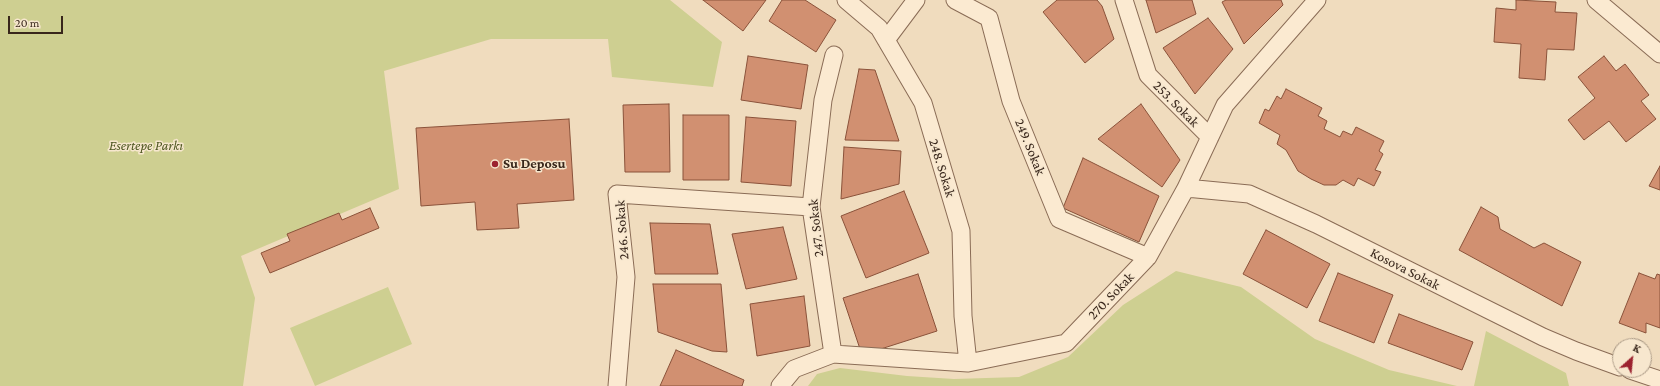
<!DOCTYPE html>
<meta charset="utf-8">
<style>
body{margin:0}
#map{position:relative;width:1660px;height:386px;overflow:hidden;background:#f0dcbe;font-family:"Crimson Pro",serif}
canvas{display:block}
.north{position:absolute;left:1612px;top:338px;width:40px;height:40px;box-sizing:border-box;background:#f7e7ce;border:1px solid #ab9a86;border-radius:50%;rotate:27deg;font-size:11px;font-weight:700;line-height:16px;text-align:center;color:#38261b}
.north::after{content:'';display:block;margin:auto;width:14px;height:18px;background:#9c222f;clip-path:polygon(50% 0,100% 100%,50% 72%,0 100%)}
.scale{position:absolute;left:8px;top:16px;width:55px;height:18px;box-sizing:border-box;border:2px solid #38261b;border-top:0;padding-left:5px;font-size:12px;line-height:14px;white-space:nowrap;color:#38261b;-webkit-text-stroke:3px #f7e7ce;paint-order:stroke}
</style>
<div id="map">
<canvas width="1660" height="386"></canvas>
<div class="north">K</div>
<div class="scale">20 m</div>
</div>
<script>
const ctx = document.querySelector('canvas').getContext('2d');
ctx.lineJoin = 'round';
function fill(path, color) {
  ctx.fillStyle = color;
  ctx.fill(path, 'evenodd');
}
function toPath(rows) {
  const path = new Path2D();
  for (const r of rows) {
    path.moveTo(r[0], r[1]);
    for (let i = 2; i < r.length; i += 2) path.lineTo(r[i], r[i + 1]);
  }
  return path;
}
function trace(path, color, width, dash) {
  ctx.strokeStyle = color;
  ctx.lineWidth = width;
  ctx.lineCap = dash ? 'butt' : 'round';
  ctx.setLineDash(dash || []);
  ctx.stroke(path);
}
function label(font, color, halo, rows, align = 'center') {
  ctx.font = font + ' "Crimson Pro",serif';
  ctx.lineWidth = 3;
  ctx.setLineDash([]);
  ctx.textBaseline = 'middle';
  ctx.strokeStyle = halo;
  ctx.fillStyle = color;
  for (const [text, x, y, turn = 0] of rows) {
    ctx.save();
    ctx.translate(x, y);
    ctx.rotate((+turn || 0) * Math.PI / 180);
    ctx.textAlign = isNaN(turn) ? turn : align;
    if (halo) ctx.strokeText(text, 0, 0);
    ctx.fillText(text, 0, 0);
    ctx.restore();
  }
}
const green = toPath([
 [0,0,670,0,722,42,713,87,612,77,608,39,491,39,384,71,399,189,241,256,255,298,243,386,0,386],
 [1176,271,1241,287,1315,339,1389,370,1457,386,808,386,817,374,840,368,907,376,954,379,1019,377,1068,357,1123,305],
 [388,287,412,344,315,386,290,328],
 [1486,331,1566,373,1569,386,1474,386]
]);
const building = toPath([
 [703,0,766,0,743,31,703,0],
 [782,0,805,0,836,20,816,52,769,21,782,0],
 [1057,0,1097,0,1102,6,1114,39,1085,63,1043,12,1057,0],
 [1146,0,1192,0,1196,14,1156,33,1146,0],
 [1226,0,1281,0,1283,5,1244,44,1222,2,1226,0],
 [1516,0,1556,2,1555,12,1577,13,1574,50,1547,49,1545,80,1519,78,1521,44,1494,42,1496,8,1516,10,1516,0],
 [1208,18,1233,49,1195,94,1163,48,1208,18],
 [748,56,808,65,801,109,741,100,748,56],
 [1604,56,1616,71,1625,64,1649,95,1641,101,1656,119,1626,142,1609,121,1584,140,1568,120,1595,98,1578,77,1604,56],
 [859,69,875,70,899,141,845,140,859,69],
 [1286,89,1322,108,1318,116,1327,121,1324,129,1340,137,1343,131,1352,135,1356,127,1384,141,1379,151,1383,154,1375,170,1381,172,1374,186,1358,178,1354,186,1343,180,1336,185,1324,185,1311,179,1298,171,1286,150,1277,144,1280,135,1259,123,1265,109,1269,111,1277,96,1281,99,1286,89],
 [669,104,670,172,625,172,623,105,669,104],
 [1141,104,1180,160,1162,187,1098,139,1141,104],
 [683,115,729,115,729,180,683,180,683,115],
 [746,117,796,121,791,186,741,182,746,117],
 [569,119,574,200,517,204,519,228,477,230,475,202,421,206,416,128,569,119],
 [844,147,901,151,899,184,841,199,844,147],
 [1083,158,1159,196,1139,242,1063,208,1083,158],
 [1660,166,1660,190,1649,186,1660,166],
 [904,191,929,253,866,278,841,216,904,191],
 [1481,207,1498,217,1500,229,1534,248,1544,243,1581,262,1562,306,1459,250,1481,207],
 [370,208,379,228,270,273,261,253,290,241,287,234,339,213,342,220,370,208],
 [650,223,710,224,718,274,655,274,650,223],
 [783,227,797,279,746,289,732,234,783,227],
 [1266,230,1330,264,1307,308,1243,274,1266,230],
 [1338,273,1393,295,1374,343,1319,321,1338,273],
 [1639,273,1655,279,1657,274,1660,275,1660,328,1646,323,1646,333,1619,323,1639,273],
 [918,274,937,331,862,355,843,298,918,274],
 [653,284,721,284,727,352,712,351,658,332,653,284],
 [804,296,810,346,757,356,750,304,804,296],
 [1399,314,1473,342,1462,370,1388,343,1399,314],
 [676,350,744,380,742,386,660,386,676,350]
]);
const street = toPath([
 [846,0,879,28,923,103,961,231,963,316,968,363],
 [955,0,989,18,1011,101,1059,219,1148,257],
 [1124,0,1148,75,1210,137],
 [1596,0,1660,54],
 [886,40,916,0],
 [1186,188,1249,194,1316,224,1543,337,1576,351,1620,367],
 [833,354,811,207,823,100,834,55],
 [1630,370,1660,380],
 [617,386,626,277,617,194,811,207],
 [780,386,794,369,833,354,968,363,1066,343,1148,257,1186,188,1225,105,1317,0]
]);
const markers = [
 [495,164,4,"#9c222f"]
];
const streetNames = [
 ["253. Sokak",1176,104,45],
 ["249. Sokak",1030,147,68],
 ["248. Sokak",942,168,73],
 ["247. Sokak",816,228,-96],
 ["246. Sokak",622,230,-94],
 ["Kosova Sokak",1405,269,27],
 ["270. Sokak",1111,296,-46]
];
const parkNames = [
 ["Esertepe Parkı",146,146]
];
const poiNames = [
 ["Su Deposu",503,164]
];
fill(green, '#cecf91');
fill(building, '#d19071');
trace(building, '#8a523a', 1);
trace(street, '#8a6c56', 19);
trace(street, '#fbead1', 17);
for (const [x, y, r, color] of markers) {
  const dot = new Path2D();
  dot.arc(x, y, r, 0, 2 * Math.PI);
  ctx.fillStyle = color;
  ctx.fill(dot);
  trace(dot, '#f7e7ce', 1.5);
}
label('14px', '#38261b', '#f7e7ce', streetNames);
label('italic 14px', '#4d5620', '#f7e7ce', parkNames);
label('bold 14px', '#38261b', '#f7e7ce', poiNames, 'left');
</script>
